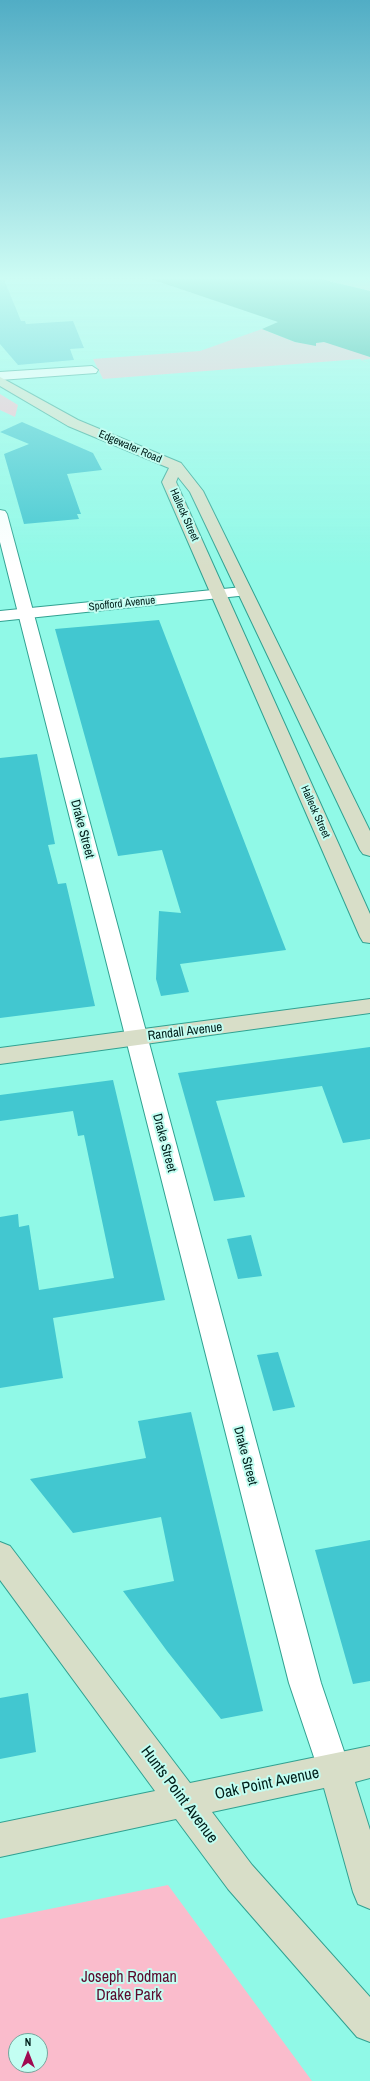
<!DOCTYPE html>
<style>
body{margin:0}
#map{position:relative;width:370px;height:2081px;overflow:hidden;background:#90f9e7;font-family:"Archivo Narrow",sans-serif}
canvas{display:block}
.north{position:absolute;left:8px;top:2033px;width:40px;height:40px;box-sizing:border-box;background:#c3fef2;border:1px solid #75a59c;border-radius:50%;rotate:0deg;font-size:11px;font-weight:700;line-height:16px;text-align:center;color:#001f1b}
.north::after{content:'';display:block;margin:auto;width:14px;height:18px;background:#a00a51;clip-path:polygon(50% 0,100% 100%,50% 72%,0 100%)}
</style>
<div id="map">
<canvas width="370" height="2081"></canvas>
<div class="north">N</div>
</div>
<script>
const ctx = document.querySelector('canvas').getContext('2d');
ctx.lineJoin = 'round';
function fill(path, color) {
  ctx.fillStyle = color;
  ctx.fill(path, 'evenodd');
}
function toPath(rows) {
  const path = new Path2D();
  for (const r of rows) {
    path.moveTo(r[0], r[1]);
    for (let i = 2; i < r.length; i += 2) path.lineTo(r[i], r[i + 1]);
  }
  return path;
}
function trace(path, color, width, dash) {
  ctx.strokeStyle = color;
  ctx.lineWidth = width;
  ctx.lineCap = dash ? 'butt' : 'round';
  ctx.setLineDash(dash || []);
  ctx.stroke(path);
}
function label(font, color, halo, rows, align = 'center') {
  ctx.font = font + ' "Archivo Narrow",sans-serif';
  ctx.lineWidth = 4;
  ctx.setLineDash([]);
  ctx.textBaseline = 'middle';
  ctx.strokeStyle = halo;
  ctx.fillStyle = color;
  for (const [text, x, y, turn = 0] of rows) {
    ctx.save();
    ctx.translate(x, y);
    ctx.rotate((+turn || 0) * Math.PI / 180);
    ctx.textAlign = isNaN(turn) ? turn : align;
    if (halo) ctx.strokeText(text, 0, 0);
    ctx.fillText(text, 0, 0);
    ctx.restore();
  }
}
const green = toPath([
 [312,277,357,277,370,280,370,291],
 [262,329,295,342,316,345,316,343,324,342,336,344,370,357,370,359,361,360,370,364,360,359,103,379,93,359,200,351],
 [0,394,18,405,15,417,0,410],
 [168,1885,312,2081,0,2081,0,1919],
 [16,2041,40,2041,40,2065,16,2065]
]);
const water = toPath([
 [145,277,312,277,370,291,370,357,324,342,316,343,316,346,295,342,262,329,278,322]
]);
const building = toPath([
 [0,277,3,277,21,321,25,321,26,324,73,321,84,348,70,349,74,360,18,365,0,344],
 [22,422,93,453,102,470,67,474,81,514,77,514,79,519,24,524,4,454,29,444,0,432],
 [159,620,286,950,180,964,189,992,161,996,156,979,159,911,181,913,162,850,118,856,55,629],
 [37,754,55,844,48,845,58,884,66,883,95,1006,0,1018,0,758],
 [370,1047,370,1139,343,1143,322,1086,216,1101,245,1197,214,1201,178,1073],
 [113,1080,165,1300,53,1318,63,1378,0,1388,0,1217,18,1214,19,1227,29,1225,39,1290,114,1278,84,1135,78,1136,73,1111,0,1121,0,1095],
 [251,1235,262,1276,238,1279,227,1239],
 [278,1352,295,1407,273,1411,257,1355],
 [191,1412,263,1711,221,1719,167,1651,123,1591,174,1581,161,1517,73,1533,30,1479,146,1458,138,1421],
 [370,1540,370,1681,353,1684,315,1550],
 [28,1693,36,1752,0,1759,0,1698]
]);
const minor = toPath([
 [0,510,5,511,7,514,321,1683,350,1769,346,1781,334,1785,322,1781,289,1683,0,542,0,510]
]);
const tertiary = toPath([
 [92,366,98,370,96,373,0,380,0,372,92,366],
 [243,587,248,589,251,592,248,595,0,621,0,611,243,587]
]);
const secondary = toPath([
 [0,377,78,420,181,463,203,491,370,831,370,856,363,854,360,850,190,492,178,477,176,482,370,914,370,943,363,942,360,937,162,482,169,468,68,426,0,386,0,377],
 [370,999,370,1013,0,1064,0,1048,370,999],
 [0,1542,10,1546,190,1783,370,1746,370,1778,355,1782,370,1830,370,1909,358,1904,353,1892,324,1788,212,1812,252,1865,370,1997,370,2042,357,2037,228,1889,176,1819,0,1857,0,1823,155,1791,0,1580,0,1542]
]);
const farStreetnames = [
 ["Edgewater Road",130,447,23],
 ["Halleck Street",184,515,66],
 ["Spofford Avenue",122,604,-6],
 ["Halleck Street",315,812,66]
];
const streetNames = [
 ["Drake Street",82,829,75],
 ["Randall Avenue",185,1032,-7],
 ["Drake Street",164,1143,75],
 ["Drake Street",245,1456,75]
];
const nearStreetnames = [
 ["Oak Point Avenue",267,1784,-12],
 ["Hunts Point Avenue",179,1795,53]
];
const nearParknames = [
 ["Joseph Rodman",129,1978],
 ["Drake Park",129,1996]
];
fill(green, '#fabccc');
fill(water, '#10a291');
fill(building, '#42c7d0');
trace(minor, '#31a191', 2);
trace(tertiary, '#31a191', 2);
trace(secondary, '#31a191', 2);
fill(minor, '#fff');
fill(tertiary, '#fff');
fill(secondary, '#d8dec8');
const sky = ctx.createLinearGradient(0, 0, 0, 568);
sky.addColorStop(0, '#51adc5');
sky.addColorStop(0.49, '#cdfcf4');
sky.addColorStop(1, '#cdfcf400');
ctx.fillStyle = sky;
ctx.fillRect(0, 0, 370, 568);
label('11px', '#001f1b', '#c3fef2', farStreetnames);
label('13px', '#001f1b', '#c3fef2', streetNames);
label('16px', '#001f1b', '#c3fef2', nearStreetnames);
label('16px', '#5b0a2d', '#c3fef2', nearParknames);
</script>
